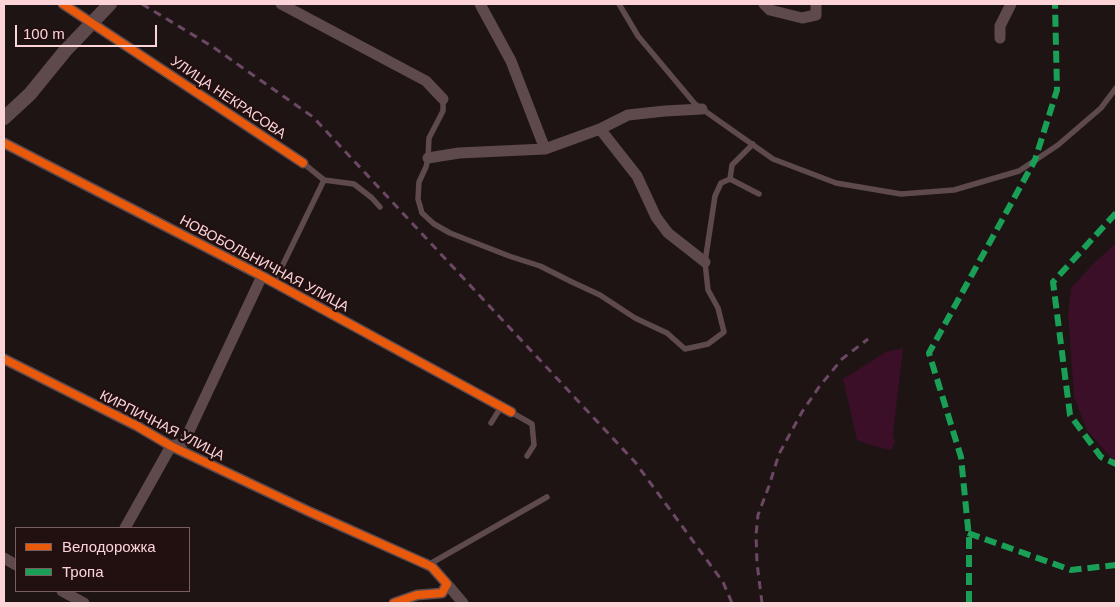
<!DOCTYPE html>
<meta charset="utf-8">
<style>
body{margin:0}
#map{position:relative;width:1120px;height:607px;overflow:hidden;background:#1e1414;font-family:Arial,sans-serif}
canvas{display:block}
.frame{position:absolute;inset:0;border:5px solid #fcd4d8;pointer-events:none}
.legend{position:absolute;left:15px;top:527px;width:175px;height:65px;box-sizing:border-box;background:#221010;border:1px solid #795e60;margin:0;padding:6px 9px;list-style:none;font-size:15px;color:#fcd4d8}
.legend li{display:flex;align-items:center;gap:10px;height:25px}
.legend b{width:25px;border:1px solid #795e60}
.scale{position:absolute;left:15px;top:25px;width:142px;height:22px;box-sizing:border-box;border:2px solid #fcd4d8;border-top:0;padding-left:6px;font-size:15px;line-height:18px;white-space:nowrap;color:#fcd4d8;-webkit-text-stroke:4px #221010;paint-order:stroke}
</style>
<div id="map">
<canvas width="1120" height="607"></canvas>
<div class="frame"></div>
<ul class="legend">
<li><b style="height:6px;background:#e8590c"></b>Велодорожка</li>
<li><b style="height:6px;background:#1a9f57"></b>Тропа</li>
</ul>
<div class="scale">100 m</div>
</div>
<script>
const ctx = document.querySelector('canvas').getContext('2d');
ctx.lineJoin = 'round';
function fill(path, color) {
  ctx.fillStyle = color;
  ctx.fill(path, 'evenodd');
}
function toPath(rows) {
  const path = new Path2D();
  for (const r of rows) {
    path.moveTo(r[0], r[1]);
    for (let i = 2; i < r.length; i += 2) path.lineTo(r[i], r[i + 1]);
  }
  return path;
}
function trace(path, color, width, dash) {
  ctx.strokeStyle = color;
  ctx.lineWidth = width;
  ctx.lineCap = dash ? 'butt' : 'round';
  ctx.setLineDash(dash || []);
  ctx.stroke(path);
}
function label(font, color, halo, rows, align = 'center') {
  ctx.font = font + ' Arial,sans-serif';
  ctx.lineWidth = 5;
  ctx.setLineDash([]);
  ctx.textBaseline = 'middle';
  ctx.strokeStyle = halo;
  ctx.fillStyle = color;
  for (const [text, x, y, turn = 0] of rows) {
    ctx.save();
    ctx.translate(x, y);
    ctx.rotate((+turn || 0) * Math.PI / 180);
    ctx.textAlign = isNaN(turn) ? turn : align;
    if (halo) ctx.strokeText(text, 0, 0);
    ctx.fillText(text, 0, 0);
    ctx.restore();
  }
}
const water = toPath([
 [1116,243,1116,461,1111,458,1087,430,1074,397,1068,313,1071,288,1092,265],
 [903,348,893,434,895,443,891,450,873,446,857,440,843,379,886,352]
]);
const service = toPath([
 [619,4,638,36,695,104,773,159,836,183,901,194,954,190,1019,171,1058,145,1101,108,1116,88],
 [443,99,443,111,429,138,428,158,426,167,419,182,418,199,422,213,434,224,450,233,509,256,540,266,572,282,600,295,635,318,667,333,685,349,708,344,724,332,718,308,708,290,705,262,715,196,721,183,730,179],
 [753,144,732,165,730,179,759,194],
 [303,163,324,180,354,184,372,198,380,207],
 [274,283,324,180],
 [511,412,532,424,534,445,527,456],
 [491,423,501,407],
 [428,565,547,497]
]);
const minor = toPath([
 [63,4,303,163],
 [281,4,426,81,443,99],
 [480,4,511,61,545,149],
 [764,4,770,10,802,18,816,15,816,4],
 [1000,38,1000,26,1011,4],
 [600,129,637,176,656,217,668,233,705,262],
 [4,143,262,276,511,412],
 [428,158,459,153,545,149,600,129,628,115,665,111,702,109],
 [4,359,137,426,171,446,310,512,428,565,432,567,447,584,442,593,417,595,394,603],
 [125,528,171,446,184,442,262,276],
 [4,558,16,565],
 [447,584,463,603],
 [62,591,84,603]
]);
const tertiary = toPath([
 [4,118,30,94,65,51,110,4]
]);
const rail = toPath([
 [142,4,213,47,313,117,635,462,723,582,732,603],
 [762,603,757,563,756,535,758,515,769,486,779,454,802,412,819,387,842,359,868,339]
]);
const quiet = toPath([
 [1116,213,1053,282,1070,415,1101,457,1116,464],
 [968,533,1071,570,1116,565],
 [969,603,969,538,961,457,929,353,1035,160,1057,90,1055,4]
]);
const cycleway = toPath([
 [63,4,303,163],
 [4,143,262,276,511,412],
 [4,359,137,426,171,446,310,512,428,565,432,567,447,584,442,593,417,595,394,603]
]);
const streetNames = [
 ["УЛИЦА НЕКРАСОВА",228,98,34],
 ["НОВОБОЛЬНИЧНАЯ УЛИЦА",264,264,28],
 ["КИРПИЧНАЯ УЛИЦА",162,426,27]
];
fill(water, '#3a0f27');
trace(service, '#5e494c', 5.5);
trace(minor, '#5e494c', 11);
trace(tertiary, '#5e494c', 14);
trace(rail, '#6c4864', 3, [8, 6]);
trace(quiet, '#1a9f57', 6, [12, 6]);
trace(cycleway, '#e8590c', 8);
label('14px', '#fcd4d8', '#221010', streetNames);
</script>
